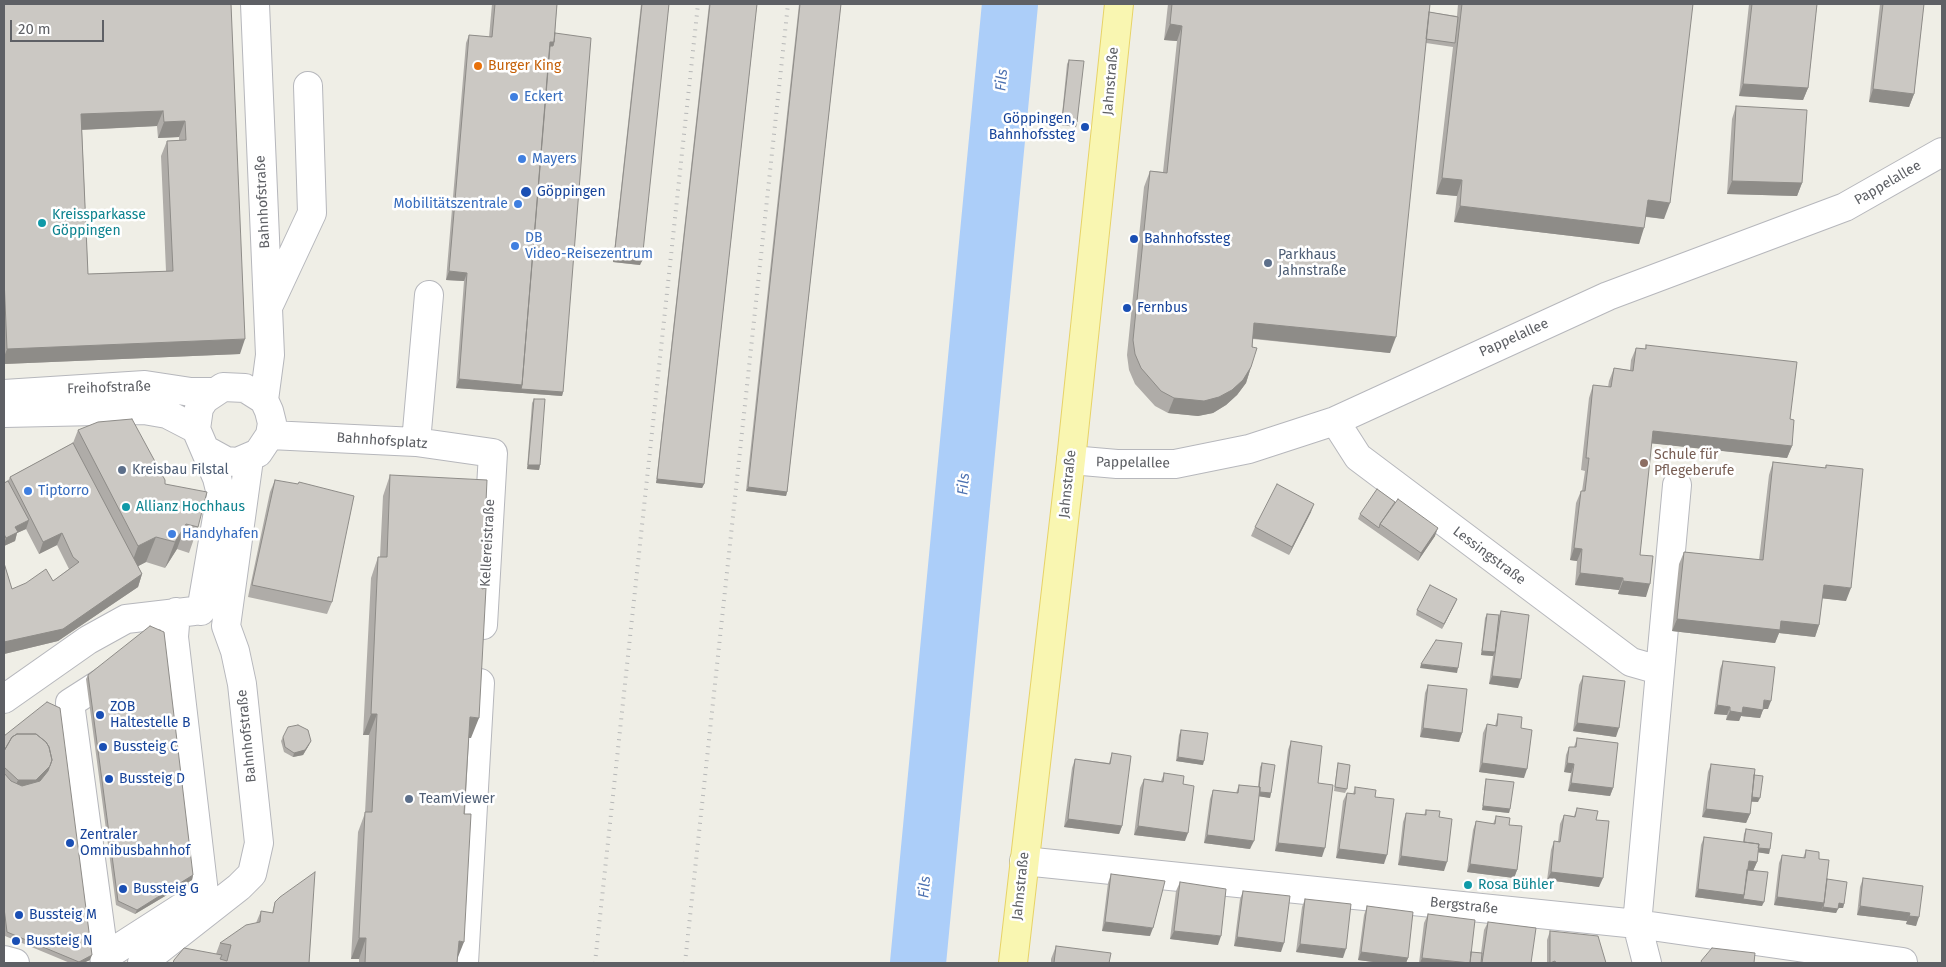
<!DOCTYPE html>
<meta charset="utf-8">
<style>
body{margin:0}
#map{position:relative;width:1946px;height:967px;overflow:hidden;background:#efeee6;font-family:"Fira Sans",sans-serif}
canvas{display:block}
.frame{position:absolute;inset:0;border:5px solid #5e6065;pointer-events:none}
.scale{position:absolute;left:10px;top:20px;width:94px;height:22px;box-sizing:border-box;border:2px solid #5e6065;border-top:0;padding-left:6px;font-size:15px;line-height:18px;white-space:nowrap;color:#5e6065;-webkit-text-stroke:4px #fff;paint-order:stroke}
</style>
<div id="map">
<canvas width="1946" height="967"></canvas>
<div class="frame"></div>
<div class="scale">20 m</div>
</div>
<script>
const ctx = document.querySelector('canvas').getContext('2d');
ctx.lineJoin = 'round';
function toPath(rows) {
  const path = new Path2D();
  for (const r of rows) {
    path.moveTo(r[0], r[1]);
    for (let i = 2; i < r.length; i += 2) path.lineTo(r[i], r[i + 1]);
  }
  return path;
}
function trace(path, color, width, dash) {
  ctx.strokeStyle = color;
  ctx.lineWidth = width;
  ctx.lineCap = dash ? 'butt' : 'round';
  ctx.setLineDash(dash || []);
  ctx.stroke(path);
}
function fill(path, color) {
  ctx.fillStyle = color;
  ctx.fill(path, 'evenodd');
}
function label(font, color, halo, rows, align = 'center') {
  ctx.font = font + ' "Fira Sans",sans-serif';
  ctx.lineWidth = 5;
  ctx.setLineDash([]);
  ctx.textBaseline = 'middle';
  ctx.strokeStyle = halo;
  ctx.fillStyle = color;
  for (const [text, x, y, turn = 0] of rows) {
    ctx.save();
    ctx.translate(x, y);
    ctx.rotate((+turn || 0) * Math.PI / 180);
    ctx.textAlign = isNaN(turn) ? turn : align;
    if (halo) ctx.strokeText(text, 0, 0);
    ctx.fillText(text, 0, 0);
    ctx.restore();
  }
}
const river = toPath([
 [918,963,1010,4]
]);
const minor = toPath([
 [255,4,270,355,264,400],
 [270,303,312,213,308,86],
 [4,394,145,385,191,392,213,392],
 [4,413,144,410,167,414,196,429],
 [1335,421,1358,457,1631,662,1659,670],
 [270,435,416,442,493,453,483,625],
 [416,442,429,295],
 [1071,460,1117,464,1175,464,1249,449,1335,421,1608,296,1845,207,1942,152],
 [201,611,221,494,217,478,196,429,199,408,205,399,223,387,245,388,264,400,269,411,272,423,270,435,258,453,237,462,226,461,206,450],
 [4,699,88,640,126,619,194,611],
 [1024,861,1637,924,1903,962],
 [106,956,204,893,174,637,176,612],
 [4,960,15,963],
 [105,963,70,703,120,671],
 [142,963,239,887,252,874,259,843,242,684,235,651,226,626,249,459],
 [464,963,480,683],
 [1647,963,1637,924,1677,485]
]);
const major = toPath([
 [1013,963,1071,460,1119,4]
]);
const rail = toPath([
 [595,963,698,4],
 [685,963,788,4]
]);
const wall = toPath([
 [4,4,231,4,240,354,4,364],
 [157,126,158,138,179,137,179,140,167,141,161,156,166,271,88,274,82,130],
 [492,4,557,4,555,33,563,392,562,396,456,388,464,281,446,280,466,43,469,35,489,37],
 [641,4,669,4,640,265,613,262],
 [709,4,757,4,704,484,702,488,656,483],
 [799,4,841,4,787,492,786,496,746,491],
 [1168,4,1430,4,1429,12,1457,16,1458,4,1693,4,1664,219,1646,217,1639,244,1454,222,1457,196,1436,194,1453,47,1426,43,1390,353,1253,339,1251,367,1246,383,1237,395,1226,405,1213,413,1198,416,1168,413,1155,406,1135,384,1129,370,1127,355,1144,187,1150,171,1163,172,1177,41,1164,40],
 [1749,4,1817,4,1808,88,1803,100,1739,96],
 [1880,4,1924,4,1914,94,1909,107,1869,102],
 [1069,60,1077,122,1076,127,1061,125,1067,64],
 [1736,106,1802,183,1797,196,1727,194,1732,119],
 [1646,345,1790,419,1792,446,1787,458,1651,443,1640,555,1646,597,1618,594,1619,590,1575,585,1577,561,1570,560,1576,503,1581,491,1582,491,1585,471,1581,470,1589,398,1593,385,1608,387,1609,381,1614,368,1630,370,1631,360,1636,348,1645,349],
 [534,399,540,465,539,470,527,469,532,403],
 [78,430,165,484,198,527,189,553,177,549,165,568,146,562,138,566,142,574,138,587,58,641,4,654,4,563,12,589,53,581,69,569,57,545,39,554,26,529,17,533,15,541,4,546,4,483,8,481,10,477,73,443],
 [1773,462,1825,468,1826,465,1846,601,1822,598,1819,625,1815,637,1779,633,1775,643,1672,631,1679,564,1684,552,1759,560,1769,475],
 [390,475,471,738,469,738,457,963,359,963,359,959,351,959,358,832,365,813,369,735,363,735,371,578,378,557,380,557,383,496],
 [275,480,332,602,327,614,248,597,270,492],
 [1311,512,1289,555,1251,536,1255,527],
 [1360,514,1435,536,1418,561,1358,519],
 [1457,599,1442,629,1416,615,1417,610],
 [1501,611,1518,688,1489,684,1493,656,1481,655,1485,618,1487,614,1499,615],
 [1723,661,1768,709,1763,709,1760,718,1741,716,1739,721,1726,720,1727,715,1714,714,1720,669],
 [88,675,193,875,192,880,135,914,116,905,86,679],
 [1583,676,1616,737,1573,731,1579,685],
 [1428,685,1462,733,1459,742,1420,737,1425,693],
 [1498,714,1521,728,1524,778,1479,772,1483,733,1487,724,1495,726],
 [1181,730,1203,765,1176,761,1179,735],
 [4,736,90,960,83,963,70,963,5,936,4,925],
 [283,737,309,745,303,755,293,757,284,752,281,741],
 [1577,738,1613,788,1610,796,1568,791,1571,773,1564,772,1566,755,1569,747,1574,747],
 [1291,741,1318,783,1322,857,1275,851,1288,750],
 [1112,753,1122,826,1119,834,1064,827,1072,768,1075,759,1109,763],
 [1262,763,1271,793,1270,798,1259,796,1250,849,1204,843,1210,799,1213,790,1236,793,1239,785,1258,787,1260,767],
 [1338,763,1347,789,1345,793,1334,791,1337,767],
 [1711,764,1754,775,1758,802,1751,802,1750,814,1746,823,1702,817,1708,772],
 [1164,773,1183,784,1185,841,1134,835,1140,788,1144,779,1161,781],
 [1486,779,1510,809,1509,813,1482,810,1485,784],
 [1355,787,1375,797,1384,864,1336,858,1343,801,1347,793,1353,794],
 [1577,808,1596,820,1599,887,1547,880,1551,850,1554,841,1558,842,1560,824,1564,815,1574,816],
 [1426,810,1439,817,1444,871,1398,865,1403,822,1406,813,1424,815],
 [1496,816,1509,825,1517,870,1514,878,1467,872,1473,830,1476,821,1493,824],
 [1746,829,1770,849,1769,854,1758,852,1757,862,1753,871,1762,906,1695,897,1701,845,1704,837,1743,842,1744,834],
 [1806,850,1819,859,1827,879,1844,904,1843,908,1838,908,1836,913,1774,905,1779,863,1782,855,1803,858],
 [1111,874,1150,936,1102,931,1108,883],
 [1863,878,1923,886,1916,926,1906,924,1907,921,1857,915,1860,887],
 [1180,882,1218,945,1170,939,1176,891],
 [1243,891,1281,952,1234,946,1240,899],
 [1305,899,1343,958,1296,952,1302,907],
 [275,902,309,963,173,963,216,954,220,943,256,923,261,911,272,913],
 [1367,906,1408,958,1406,963,1381,963,1358,960,1364,915],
 [1428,914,1471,952,1481,953,1484,930,1488,922,1531,963,1419,963,1424,923],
 [1550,931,1606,963,1547,963,1547,940],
 [1056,946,1109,963,1051,963,1051,959]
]);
const shadedWall = toPath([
 [1170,24,1182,26,1177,41,1164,40],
 [550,42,554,42,551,51,548,50],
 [1743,84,1808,88,1803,100,1739,96],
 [1873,89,1914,94,1909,107,1869,102],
 [163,111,157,126,76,130,81,114],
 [1062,120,1077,122,1076,127,1061,125],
 [185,121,179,137,158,138,164,122],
 [1442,178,1462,180,1457,196,1436,194],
 [1732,181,1802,183,1797,196,1727,194],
 [1648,200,1670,203,1664,219,1642,216],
 [1460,206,1644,228,1639,244,1454,222],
 [614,258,642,261,640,265,613,262],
 [449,271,467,273,464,281,446,280],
 [1254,323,1396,337,1390,353,1249,338],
 [245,339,240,354,4,364,4,357,7,349],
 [1251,367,1246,383,1237,395,1226,405,1213,413,1198,416,1168,413,1174,398],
 [459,379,522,385,563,392,562,396,456,388],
 [1653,431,1792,446,1787,458,1648,443],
 [528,465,540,465,539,470,527,469],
 [657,479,704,484,702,488,656,483],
 [748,487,787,492,786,496,746,491],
 [1314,504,1311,512,1289,555,1292,547],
 [29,520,26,529,17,533,15,541,4,546,4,544,6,538,15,527],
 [186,524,177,549,165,568,175,542],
 [1438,528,1435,536,1418,561,1421,553],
 [62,533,57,545,39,554,43,542],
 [156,537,146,562,129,571,138,546],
 [1574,548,1582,549,1577,561,1570,560],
 [1580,573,1623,578,1619,590,1575,585],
 [142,574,138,587,58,641,4,654,4,642],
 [1623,581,1650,584,1646,597,1618,594],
 [1824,585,1851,588,1846,601,1819,598],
 [1457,599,1455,604,1442,629,1444,624],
 [1677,619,1781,621,1819,625,1815,637,1779,633,1775,643,1672,631],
 [1482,651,1495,652,1493,656,1481,655],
 [1421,664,1458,668,1457,673,1420,668],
 [1492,676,1521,679,1518,688,1489,684],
 [1764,700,1771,701,1768,709,1761,709],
 [1717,705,1730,707,1727,715,1714,714],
 [1743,707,1763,710,1760,718,1741,716,1739,721,1726,720,1730,711],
 [371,714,377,714,369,735,363,735],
 [470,717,479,718,471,738,462,738],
 [1577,723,1619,728,1616,737,1573,731],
 [1423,728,1462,733,1459,742,1420,737],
 [311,741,309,745,303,755,293,757,294,753],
 [1178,757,1204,761,1203,765,1176,761],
 [1482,763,1527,769,1524,778,1479,772],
 [1567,763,1574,764,1571,773,1564,772],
 [50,766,47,775,33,788,14,789,18,780],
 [1571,783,1613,788,1610,796,1568,791],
 [1259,792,1271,793,1270,798,1257,796],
 [1751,797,1760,798,1758,802,1749,801],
 [1483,806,1510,809,1509,813,1482,810],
 [1706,809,1750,814,1746,823,1702,817],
 [1068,819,1122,826,1119,834,1064,827],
 [1138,826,1188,833,1185,841,1134,835],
 [1207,835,1254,841,1250,849,1204,843],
 [1278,843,1325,848,1322,857,1275,851],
 [1744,846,1770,849,1769,854,1742,850],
 [1339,849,1387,855,1384,864,1336,858],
 [1401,856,1447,862,1444,871,1398,865],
 [1749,861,1757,862,1753,871,1745,870],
 [1470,864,1517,870,1514,878,1467,872],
 [1551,872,1603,878,1599,887,1547,880],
 [193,875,192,880,135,914,137,910],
 [1698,889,1744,895,1764,902,1762,906,1695,897],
 [1777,897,1824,903,1821,911,1774,905],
 [1839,903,1844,904,1843,908,1837,908],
 [1860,906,1910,913,1907,921,1857,915],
 [1823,907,1838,909,1836,913,1821,911],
 [1909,916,1919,917,1916,926,1906,924],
 [1105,922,1153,928,1150,936,1102,931],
 [1174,931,1221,936,1218,945,1170,939],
 [1237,937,1284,943,1281,952,1234,946],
 [359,938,366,938,359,959,351,959],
 [459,941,464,942,456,962],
 [1300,944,1346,949,1343,958,1296,952],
 [1361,952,1408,958,1406,963,1381,963,1358,960],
 [92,955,90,960,83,963,78,963,79,962],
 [1422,958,1466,963,1420,963]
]);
const building = toPath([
 [4,4,231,4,245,339,7,349,4,278,4,4],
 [163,111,164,122,185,121,186,140,167,141,173,271,88,274,81,114,163,111],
 [495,4,557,4,554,42,550,42,522,385,459,379,467,273,449,271,469,35,492,37,495,4],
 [642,4,669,4,642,261,614,258,642,4],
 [710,4,757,4,704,484,657,479,710,4],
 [800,4,841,4,787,492,748,487,800,4],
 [1172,4,1430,4,1396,337,1254,323,1252,347,1257,348,1251,367,1243,380,1232,390,1219,397,1204,401,1174,398,1161,391,1141,368,1135,354,1133,340,1150,171,1167,173,1182,26,1170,24,1172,4],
 [1462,4,1693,4,1670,203,1648,200,1644,228,1460,206,1462,180,1442,178,1462,4],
 [1752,4,1817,4,1808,88,1743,84,1752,4],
 [1883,4,1924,4,1914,94,1873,89,1883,4],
 [1429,12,1458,17,1455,43,1426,39,1429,12],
 [555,33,591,38,563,392,521,389,522,385,550,46,553,46,554,42,555,33],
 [1069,60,1084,61,1077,122,1062,120,1069,60],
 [1736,106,1807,110,1802,183,1732,181,1736,106],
 [1646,345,1797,362,1790,419,1794,420,1792,446,1653,431,1640,555,1653,556,1650,584,1623,581,1623,578,1580,573,1582,549,1574,548,1581,491,1585,491,1589,458,1586,458,1593,385,1611,387,1614,368,1633,371,1636,348,1646,349,1646,345],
 [534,399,545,399,540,465,528,465,534,399],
 [132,419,165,480,165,484,207,492,198,527,186,524,175,542,156,537,138,546,78,430,98,422,132,419],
 [73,443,142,574,63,629,4,642,4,563,12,589,26,583,46,569,53,581,79,562,73,557,62,533,43,542,10,477,73,443],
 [1773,462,1826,468,1826,465,1863,469,1851,588,1824,585,1819,625,1781,621,1780,630,1677,619,1684,552,1763,560,1773,462],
 [390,475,487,480,482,589,486,588,479,718,470,717,464,814,471,814,464,942,459,941,457,963,365,963,366,938,359,938,365,812,372,812,377,714,371,714,378,557,387,557,390,475],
 [275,480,298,484,299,482,354,496,332,602,252,585,275,480],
 [8,481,29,520,15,527,18,532,6,538,4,534,4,483,8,481],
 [1277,484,1314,504,1292,547,1255,527,1277,484],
 [1377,489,1395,502,1380,524,1379,528,1360,514,1377,489],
 [1398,499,1438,528,1421,553,1380,524,1398,499],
 [1430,585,1457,599,1444,624,1417,610,1430,585],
 [1501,611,1529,615,1521,679,1492,676,1501,611],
 [1487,614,1499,615,1495,652,1482,651,1487,614],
 [150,626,164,632,193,875,137,910,118,901,88,675,150,626],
 [1436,640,1462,643,1458,668,1421,664,1436,640],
 [1723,661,1775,667,1771,701,1764,700,1763,710,1743,707,1742,713,1730,711,1730,707,1717,705,1723,661],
 [1583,676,1625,681,1619,728,1577,723,1583,676],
 [1428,685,1467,689,1462,733,1423,728,1428,685],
 [47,702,60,708,92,955,79,962,7,932,4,908,4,773,11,781,22,786,40,781,48,771,52,760,49,747,46,742,36,734,17,734,12,737,4,751,4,736,47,702],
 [1498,714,1522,717,1521,728,1532,730,1527,769,1482,763,1487,724,1497,726,1498,714],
 [298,725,308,730,311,741,305,750,294,753,285,747,283,737,288,727,298,725],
 [1181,730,1208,733,1204,761,1178,757,1181,730],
 [17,734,36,734,46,742,49,747,52,760,50,766,36,780,18,780,4,767,4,751,12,737,17,734],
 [1577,738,1618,743,1613,788,1571,783,1574,764,1567,763,1569,747,1576,747,1577,738],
 [1291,741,1322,746,1318,783,1333,785,1325,848,1278,843,1291,741],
 [1112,753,1131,756,1122,826,1068,819,1075,759,1110,764,1112,753],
 [1262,763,1275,765,1271,793,1260,792,1260,787,1259,787,1262,763],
 [1338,763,1350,765,1347,789,1335,787,1338,763],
 [1711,764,1755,769,1750,814,1706,809,1711,764],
 [1164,773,1184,776,1183,784,1194,786,1188,833,1138,826,1144,779,1163,782,1164,773],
 [1754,775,1763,776,1760,798,1752,797,1754,775],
 [1486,779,1514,782,1510,809,1483,806,1486,779],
 [1239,785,1260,787,1254,841,1207,835,1213,790,1238,793,1239,785],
 [1355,787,1376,790,1375,797,1394,799,1387,855,1339,849,1347,793,1355,794,1355,787],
 [1577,808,1598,811,1596,820,1609,821,1603,878,1551,872,1554,841,1560,842,1564,815,1575,817,1577,808],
 [1426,810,1440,811,1439,817,1452,819,1447,862,1401,856,1406,813,1426,815,1426,810],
 [1496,816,1510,818,1509,825,1522,826,1517,870,1470,864,1476,821,1495,824,1496,816],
 [1746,829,1772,833,1770,849,1758,848,1759,844,1744,842,1746,829],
 [1704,837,1759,844,1757,862,1749,861,1744,895,1698,889,1704,837],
 [1806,850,1819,852,1819,859,1829,860,1824,903,1777,897,1782,855,1805,858,1806,850],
 [1747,870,1768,872,1764,902,1743,899,1744,895,1747,870],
 [315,872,309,963,173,963,174,960,184,948,222,955,220,959,227,961,231,945,220,943,246,925,260,922,261,911,273,913,275,902,280,897,315,872],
 [1111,874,1165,881,1153,928,1105,922,1111,874],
 [1863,878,1923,886,1919,917,1909,916,1910,913,1860,906,1863,878],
 [1827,879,1847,882,1844,904,1839,903,1838,909,1823,907,1824,903,1827,879],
 [1180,882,1226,889,1221,936,1174,931,1180,882],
 [1243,891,1290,896,1284,943,1237,937,1243,891],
 [1305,899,1351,904,1346,949,1300,944,1305,899],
 [1367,906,1413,912,1408,958,1361,952,1367,906],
 [1428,914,1475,920,1470,963,1422,958,1428,914],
 [1488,922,1536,928,1531,963,1482,963,1488,922],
 [1550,931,1598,936,1606,963,1556,963,1555,961,1550,963,1550,931],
 [1056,946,1111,953,1109,963,1054,963,1056,946],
 [1712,948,1755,953,1754,963,1702,963,1701,961,1712,948],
 [1471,952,1482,953,1481,963,1470,963,1471,952]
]);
const markers = [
 [478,66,5,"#e8710a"],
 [514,97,5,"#3f7fe0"],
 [1085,127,5,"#1a4fb4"],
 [522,159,5,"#3f7fe0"],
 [526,192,6,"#1a4fb4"],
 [518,204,5,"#3f7fe0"],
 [42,223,5,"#0f9aa8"],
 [1134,239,5,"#1a4fb4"],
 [515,246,5,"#3f7fe0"],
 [1268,263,5,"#5c6f8a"],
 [1127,308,5,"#1a4fb4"],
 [1644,463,5,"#8d6e63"],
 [122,470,5,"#5c6f8a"],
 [28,491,5,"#3f7fe0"],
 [126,507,5,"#0f9aa8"],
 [172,534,5,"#3f7fe0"],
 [100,715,5,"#1a4fb4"],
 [103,747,5,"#1a4fb4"],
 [109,779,5,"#1a4fb4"],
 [409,799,5,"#5c6f8a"],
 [70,843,5,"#1a4fb4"],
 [1468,885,5,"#0f9aa8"],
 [123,889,5,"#1a4fb4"],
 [19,915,5,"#1a4fb4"],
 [16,941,5,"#1a4fb4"]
];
const foodNames = [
 ["Burger King",488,66]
];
const streetNames = [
 ["Jahnstraße",1111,81,-85],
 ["Pappelallee",1888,183,-30],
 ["Bahnhofstraße",263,202,-93],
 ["Pappelallee",1514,338,-24],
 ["Freihofstraße",109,388,-2],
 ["Bahnhofsplatz",382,441,4],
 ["Pappelallee",1133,463,1],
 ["Jahnstraße",1068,484,-84],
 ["Kellereistraße",488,543,-87],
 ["Lessingstraße",1489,556,37],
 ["Bahnhofstraße",247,736,-96],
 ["Jahnstraße",1021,886,-84],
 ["Bergstraße",1464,906,6]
];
const shopNames = [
 ["Eckert",524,97],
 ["Mayers",532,159],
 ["Mobilitätszentrale",508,204,"right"],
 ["DB",525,238],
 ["Video-Reisezentrum",525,254],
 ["Tiptorro",38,491],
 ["Handyhafen",182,534]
];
const transitNames = [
 ["Göppingen,",1075,119,"right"],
 ["Bahnhofssteg",1075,135,"right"],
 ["Göppingen",537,192],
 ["Bahnhofssteg",1144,239],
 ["Fernbus",1137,308],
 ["ZOB",110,707],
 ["Haltestelle B",110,723],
 ["Bussteig C",113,747],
 ["Bussteig D",119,779],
 ["Zentraler",80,835],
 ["Omnibusbahnhof",80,851],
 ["Bussteig G",133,889],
 ["Bussteig M",29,915],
 ["Bussteig N",26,941]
];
const cultureNames = [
 ["Kreissparkasse",52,215],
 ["Göppingen",52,231],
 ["Allianz Hochhaus",136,507],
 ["Rosa Bühler",1478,885]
];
const serviceNames = [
 ["Parkhaus",1278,255],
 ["Jahnstraße",1278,271],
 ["Kreisbau Filstal",132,470],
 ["TeamViewer",419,799]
];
const educationNames = [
 ["Schule für",1654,455],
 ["Pflegeberufe",1654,471]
];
const waterNames = [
 ["Fils",1002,80,-85],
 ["Fils",964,484,-85],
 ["Fils",925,887,-85]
];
trace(river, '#accef9', 56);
trace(minor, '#b6b7bc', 30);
trace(major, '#e7d367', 30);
trace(minor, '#fff', 28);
trace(major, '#f9f6b1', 28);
trace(rail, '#b6b7b7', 4, [1, 6]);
fill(wall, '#afaca8');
fill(shadedWall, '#8e8c88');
fill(building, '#cbc8c3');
trace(building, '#8e8c88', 1);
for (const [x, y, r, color] of markers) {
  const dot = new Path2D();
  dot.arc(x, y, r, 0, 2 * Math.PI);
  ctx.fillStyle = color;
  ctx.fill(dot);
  trace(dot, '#fff', 2);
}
label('14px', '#c56008', '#fff', foodNames, 'left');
label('14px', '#5e6065', '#fff', streetNames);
label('14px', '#366cbe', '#fff', shopNames, 'left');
label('14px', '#164399', '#fff', transitNames, 'left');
label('14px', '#0d838f', '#fff', cultureNames, 'left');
label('14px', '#4e5e75', '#fff', serviceNames, 'left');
label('14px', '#785e54', '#fff', educationNames, 'left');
label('italic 15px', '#4d72b2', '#fff', waterNames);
</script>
